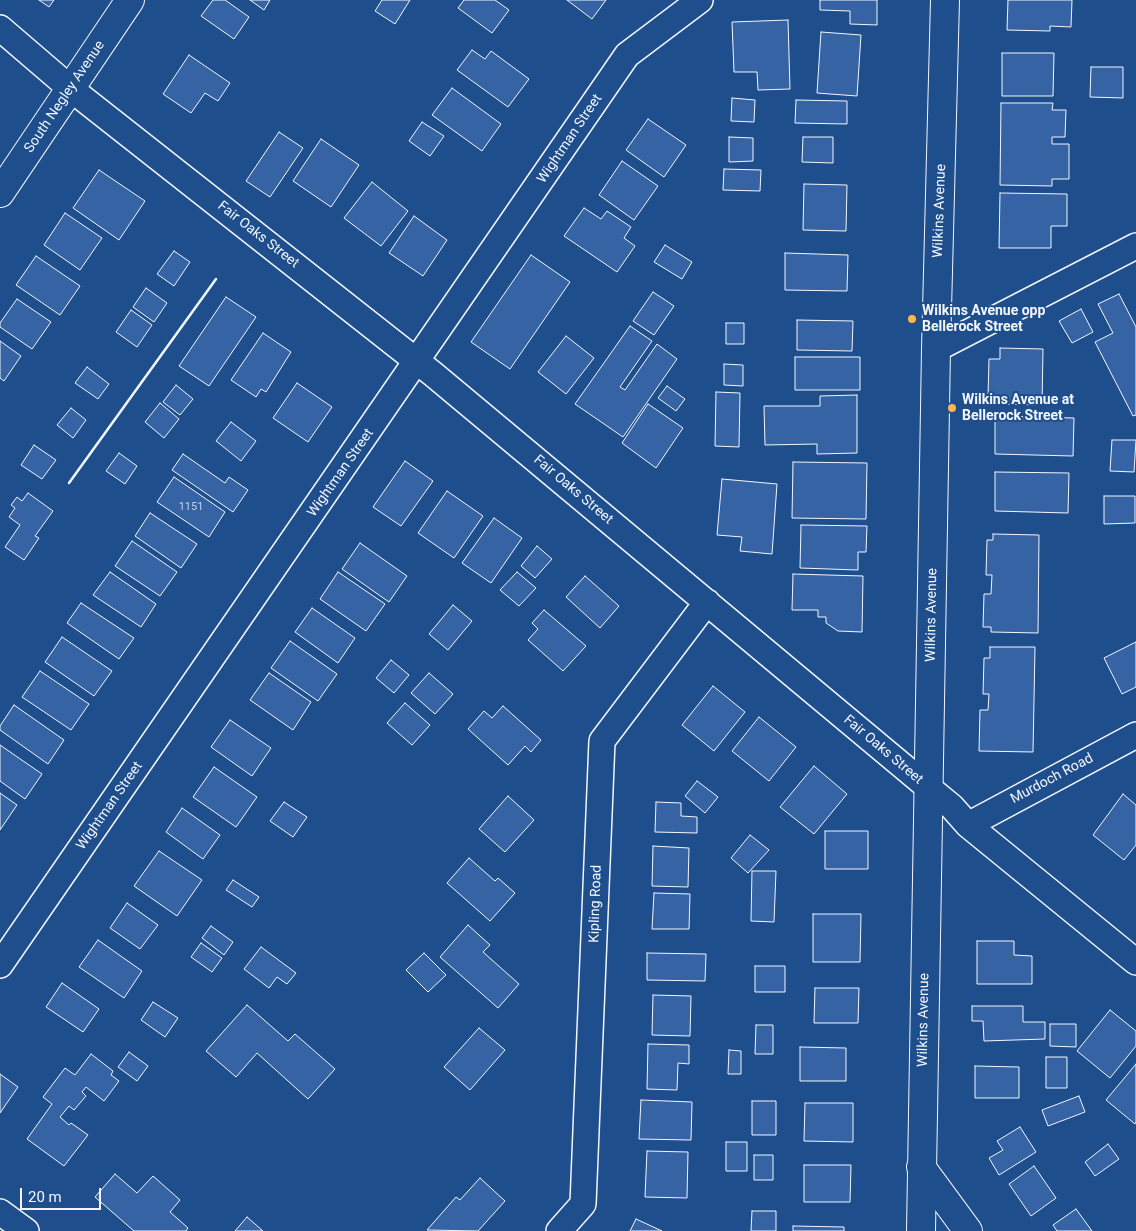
<!DOCTYPE html>
<style>
body{margin:0}
#map{position:relative;width:1136px;height:1231px;overflow:hidden;background:#1f4e8c;font-family:Roboto,sans-serif}
canvas{display:block}
.scale{position:absolute;left:20px;top:1188px;width:81px;height:22px;box-sizing:border-box;border:2px solid #f2f6ff;border-top:0;padding-left:6px;font-size:15px;line-height:18px;white-space:nowrap;color:#f2f6ff;-webkit-text-stroke:4px #1f4e8c;paint-order:stroke}
</style>
<div id="map">
<canvas width="1136" height="1231"></canvas>
<div class="scale">20 m</div>
</div>
<script>
const ctx = document.querySelector('canvas').getContext('2d');
ctx.lineJoin = 'round';
function fill(path, color) {
  ctx.fillStyle = color;
  ctx.fill(path, 'evenodd');
}
function toPath(rows) {
  const path = new Path2D();
  for (const r of rows) {
    path.moveTo(r[0], r[1]);
    for (let i = 2; i < r.length; i += 2) path.lineTo(r[i], r[i + 1]);
  }
  return path;
}
function trace(path, color, width, dash) {
  ctx.strokeStyle = color;
  ctx.lineWidth = width;
  ctx.lineCap = dash ? 'butt' : 'round';
  ctx.setLineDash(dash || []);
  ctx.stroke(path);
}
function label(font, color, halo, rows, align = 'center') {
  ctx.font = font + ' Roboto,sans-serif';
  ctx.lineWidth = 4;
  ctx.setLineDash([]);
  ctx.textBaseline = 'middle';
  ctx.strokeStyle = halo;
  ctx.fillStyle = color;
  for (const [text, x, y, turn = 0] of rows) {
    ctx.save();
    ctx.translate(x, y);
    ctx.rotate((+turn || 0) * Math.PI / 180);
    ctx.textAlign = isNaN(turn) ? turn : align;
    if (halo) ctx.strokeText(text, 0, 0);
    ctx.fillText(text, 0, 0);
    ctx.restore();
  }
}
const building = toPath([
 [39,0,54,0,49,7,39,0],
 [213,0,225,0,249,17,234,39,201,16,213,0],
 [250,0,270,0,264,10,250,0],
 [382,0,410,0,395,24,375,11,382,0],
 [464,0,495,0,509,10,492,33,458,8,464,0],
 [567,0,606,0,592,19,567,0],
 [820,0,877,0,877,25,850,24,850,11,820,10,820,0],
 [1008,0,1072,0,1071,27,1050,26,1050,31,1007,30,1008,0],
 [788,20,790,89,758,90,757,72,734,72,732,22,788,20],
 [821,32,861,35,857,96,817,93,821,32],
 [472,50,485,59,491,51,529,79,508,107,457,70,472,50],
 [1002,53,1054,53,1053,96,1002,96,1002,53],
 [189,55,230,83,218,101,205,93,191,113,163,94,189,55],
 [1091,67,1123,67,1123,98,1090,97,1091,67],
 [452,88,501,124,482,151,432,115,452,88],
 [732,98,755,100,754,122,731,121,732,98],
 [796,100,847,101,847,124,795,123,796,100],
 [1001,103,1053,103,1052,110,1066,110,1065,137,1052,137,1052,144,1069,144,1069,179,1052,179,1052,186,1000,185,1001,103],
 [648,119,686,145,664,177,626,150,648,119],
 [422,122,444,136,430,156,409,141,422,122],
 [279,132,303,148,270,197,246,181,279,132],
 [729,137,753,138,753,161,729,162,729,137],
 [803,137,833,137,833,163,802,162,803,137],
 [321,139,359,165,331,207,293,181,321,139],
 [622,161,658,186,634,220,599,195,622,161],
 [724,169,761,170,760,191,723,190,724,169],
 [99,170,145,201,119,240,73,208,99,170],
 [372,182,408,211,381,246,344,218,372,182],
 [804,184,847,185,846,231,803,230,804,184],
 [1000,193,1067,194,1067,226,1051,226,1051,248,999,248,1000,193],
 [584,208,601,219,607,211,631,227,624,238,635,246,617,272,564,236,584,208],
 [65,213,102,238,80,270,44,245,65,213],
 [414,216,447,240,423,276,389,253,414,216],
 [665,245,692,262,682,279,654,262,665,245],
 [174,251,190,262,174,286,157,274,174,251],
 [785,253,848,255,847,291,785,290,785,253],
 [531,255,570,282,510,369,471,342,531,255],
 [36,256,80,286,60,315,16,285,36,256],
 [146,288,167,303,154,322,133,307,146,288],
 [653,292,674,306,654,335,633,321,653,292],
 [1119,294,1136,327,1136,415,1133,416,1095,342,1113,333,1098,304,1119,294],
 [226,297,256,317,209,386,179,366,226,297],
 [17,299,51,322,32,349,0,327,0,323,17,299],
 [1081,309,1093,332,1072,343,1059,321,1081,309],
 [131,310,152,325,137,347,116,332,131,310],
 [797,320,853,321,852,351,797,350,797,320],
 [726,323,744,323,744,344,726,344,726,323],
 [630,326,652,341,620,387,625,390,657,344,677,359,623,437,575,404,630,326],
 [263,333,291,352,266,392,261,389,256,397,231,380,263,333],
 [566,336,594,358,566,394,538,372,566,336],
 [0,341,21,356,4,381,0,378,0,341],
 [1000,348,1043,349,1042,405,1000,404,1000,397,988,397,989,359,1000,359,1000,348],
 [795,357,860,357,860,390,795,390,795,357],
 [724,364,743,365,743,386,724,385,724,364],
 [87,367,109,384,98,399,75,383,87,367],
 [297,383,332,407,308,442,273,418,297,383],
 [176,385,193,399,180,415,163,402,176,385],
 [667,386,685,399,676,411,658,398,667,386],
 [716,392,740,393,739,447,715,446,716,392],
 [857,395,857,453,817,454,817,444,765,445,764,406,820,406,820,396,857,395],
 [160,403,179,419,164,438,145,422,160,403],
 [648,404,683,428,656,468,622,443,648,404],
 [71,408,86,420,73,438,57,425,71,408],
 [995,416,1074,418,1073,456,995,454,995,416],
 [231,422,256,441,241,461,216,441,231,422],
 [1112,440,1136,440,1134,472,1110,471,1112,440],
 [34,445,56,460,42,479,21,465,34,445],
 [119,453,137,466,125,484,106,471,119,453],
 [183,454,225,483,229,477,248,490,233,512,172,470,183,454],
 [405,461,433,481,401,526,373,507,405,461],
 [793,462,867,463,866,519,792,518,793,462],
 [995,472,1069,473,1068,513,995,511,995,472],
 [174,477,225,512,209,537,157,502,174,477],
 [722,479,777,484,772,554,740,551,742,537,717,535,722,479],
 [447,491,483,516,454,558,418,533,447,491],
 [28,493,53,511,35,536,39,538,24,560,5,547,20,525,9,517,15,508,11,505,17,497,22,501,28,493],
 [1104,496,1135,496,1135,523,1104,524,1104,496],
 [150,513,197,544,181,568,135,536,150,513],
 [494,518,522,538,491,583,462,563,494,518],
 [801,525,867,526,866,552,858,552,858,570,800,568,801,525],
 [993,534,1039,535,1038,633,991,632,991,627,983,627,984,594,991,594,992,575,986,575,987,540,993,540,993,534],
 [132,541,177,572,160,596,115,566,132,541],
 [360,543,407,576,389,602,342,569,360,543],
 [537,546,552,559,535,578,521,566,537,546],
 [110,572,156,604,141,627,93,595,110,572],
 [338,572,385,604,366,631,320,599,338,572],
 [517,572,536,588,519,606,500,590,517,572],
 [793,574,863,576,862,632,838,631,826,623,826,617,818,617,818,610,792,610,793,574],
 [585,576,619,606,600,628,566,597,585,576],
 [81,603,134,638,119,659,67,623,81,603],
 [453,605,472,621,448,650,429,634,453,605],
 [312,608,355,638,338,663,295,632,312,608],
 [544,610,586,646,563,671,528,640,538,629,532,623,544,610],
 [62,637,112,671,94,696,45,662,62,637],
 [290,641,337,674,318,701,271,668,290,641],
 [1136,642,1136,687,1122,694,1104,658,1136,642],
 [990,647,1035,647,1033,752,979,751,980,710,988,710,989,694,983,694,984,658,990,658,990,647],
 [391,660,409,675,394,693,376,678,391,660],
 [40,671,89,704,71,730,22,697,40,671],
 [269,673,311,702,293,730,250,700,269,673],
 [429,673,453,694,435,714,411,693,429,673],
 [713,686,745,712,714,751,682,725,713,686],
 [405,703,430,725,412,745,387,723,405,703],
 [14,705,64,740,48,764,0,730,0,726,14,705],
 [503,706,541,740,531,752,525,746,508,765,468,729,484,711,492,718,503,706],
 [759,717,796,747,769,781,732,751,759,717],
 [230,720,271,748,252,776,211,747,230,720],
 [0,745,42,774,25,799,0,781,0,745],
 [814,766,847,794,814,834,780,807,814,766],
 [214,767,257,797,236,827,193,797,214,767],
 [697,781,718,797,705,813,685,796,697,781],
 [0,793,17,805,0,830,0,793],
 [1123,794,1136,805,1136,845,1124,860,1093,835,1123,794],
 [508,796,534,820,505,852,479,829,508,796],
 [284,802,307,817,293,837,270,821,284,802],
 [656,802,681,803,681,816,697,817,697,833,655,832,656,802],
 [182,808,220,835,203,859,166,832,182,808],
 [825,831,868,831,868,869,825,869,825,831],
 [750,835,769,850,748,873,731,858,750,835],
 [653,846,689,848,688,887,652,886,653,846],
 [159,851,202,880,177,916,134,886,159,851],
 [469,858,495,881,498,878,515,893,490,921,447,883,469,858],
 [752,871,776,871,774,922,751,921,752,871],
 [233,880,259,897,252,907,226,890,233,880],
 [654,893,690,894,689,929,652,929,654,893],
 [127,903,158,925,140,949,110,928,127,903],
 [813,914,861,914,860,962,813,962,813,914],
 [468,925,490,945,483,952,519,984,498,1008,440,957,468,925],
 [211,926,233,942,224,955,202,938,211,926],
 [98,940,142,971,124,998,79,967,98,940],
 [977,941,1014,941,1014,955,1032,956,1032,984,977,984,977,941],
 [201,943,222,958,212,972,191,957,201,943],
 [261,947,296,973,287,984,277,977,269,988,244,969,261,947],
 [424,953,446,975,428,992,406,970,424,953],
 [647,953,706,954,705,981,647,980,647,953],
 [755,966,785,966,785,992,755,992,755,966],
 [62,983,99,1009,83,1032,46,1007,62,983],
 [815,988,859,988,858,1023,814,1023,815,988],
 [653,995,691,996,690,1036,652,1035,653,995],
 [153,1002,178,1018,165,1037,141,1020,153,1002],
 [247,1005,288,1041,295,1034,335,1069,308,1099,257,1053,236,1077,206,1051,247,1005],
 [972,1006,1023,1006,1023,1022,1045,1022,1045,1039,984,1041,983,1021,972,1021,972,1006],
 [1110,1010,1136,1031,1136,1046,1110,1078,1077,1051,1110,1010],
 [1050,1024,1076,1024,1076,1047,1050,1046,1050,1024],
 [756,1025,773,1025,773,1054,755,1054,756,1025],
 [479,1028,505,1050,470,1090,444,1067,479,1028],
 [648,1044,689,1045,689,1064,678,1063,677,1090,647,1089,648,1044],
 [800,1047,846,1048,846,1081,800,1081,800,1047],
 [729,1050,741,1051,741,1074,728,1074,729,1050],
 [129,1052,148,1066,137,1081,118,1067,129,1052],
 [91,1054,113,1071,111,1075,119,1081,104,1101,86,1087,82,1092,86,1096,74,1110,69,1106,60,1117,69,1125,71,1123,88,1135,64,1166,27,1139,52,1104,43,1097,65,1068,75,1075,91,1054],
 [1046,1057,1067,1057,1067,1088,1046,1088,1046,1057],
 [1136,1064,1136,1122,1135,1124,1106,1100,1136,1064],
 [975,1066,1019,1067,1019,1098,975,1098,975,1066],
 [0,1074,18,1087,0,1113,0,1074],
 [1079,1096,1085,1112,1048,1126,1042,1110,1079,1096],
 [641,1100,692,1102,691,1140,639,1139,641,1100],
 [752,1101,776,1101,776,1135,752,1135,752,1101],
 [805,1103,853,1103,853,1142,804,1141,805,1103],
 [1020,1127,1036,1152,999,1175,989,1158,1003,1150,997,1141,1020,1127],
 [726,1142,747,1142,747,1171,726,1171,726,1142],
 [1108,1144,1119,1159,1095,1176,1085,1162,1108,1144],
 [647,1151,688,1152,687,1198,645,1197,647,1151],
 [754,1155,773,1155,773,1180,754,1180,754,1155],
 [804,1165,851,1165,850,1202,804,1202,804,1165],
 [1034,1166,1056,1198,1031,1216,1009,1184,1034,1166],
 [115,1174,137,1193,153,1176,180,1200,170,1212,188,1228,186,1231,134,1231,95,1197,115,1174],
 [480,1178,505,1201,478,1231,427,1230,456,1197,460,1200,480,1178],
 [1076,1209,1092,1231,1057,1231,1053,1225,1076,1209],
 [752,1211,776,1211,776,1231,751,1231,752,1211],
 [247,1217,263,1231,235,1231,247,1217],
 [636,1219,662,1231,630,1231,636,1219],
 [793,1226,844,1227,844,1231,793,1231,793,1226]
]);
const minor = toPath([
 [0,28,71,89,433,374,929,788,952,807,968,825,1136,962],
 [936,349,1136,246],
 [968,825,1136,735],
 [0,965,627,55,700,0],
 [0,1212,26,1231],
 [559,1231,583,1204,602,741,707,602]
]);
const tertiary = toPath([
 [0,193,130,0],
 [921,1167,968,1231]
]);
const secondary = toPath([
 [921,1231,936,349,945,0]
]);
const wall = toPath([
 [69,483,216,279]
]);
const markers = [
 [912,319,5,"#ffb74d"],
 [952,408,5,"#ffb74d"]
];
const numberNames = [
 ["1151",191,507]
];
const streetNames = [
 ["South Negley Avenue",65,97,-56],
 ["Wightman Street",570,139,-56],
 ["Wilkins Avenue",940,211,-88],
 ["Fair Oaks Street",258,235,38],
 ["Wightman Street",341,473,-55],
 ["Fair Oaks Street",573,490,40],
 ["Wilkins Avenue",932,615,-89],
 ["Fair Oaks Street",883,750,40],
 ["Murdoch Road",1052,779,-28],
 ["Wightman Street",110,806,-55],
 ["Kipling Road",596,904,-88],
 ["Wilkins Avenue",924,1020,-89]
];
const poiNames = [
 ["Wilkins Avenue opp",922,311],
 ["Bellerock Street",922,327],
 ["Wilkins Avenue at",962,400],
 ["Bellerock Street",962,416]
];
fill(building, '#3563a3');
trace(building, '#f2f6ff', 1);
trace(minor, '#f2f6ff', 28);
trace(tertiary, '#f2f6ff', 30);
trace(secondary, '#f2f6ff', 30);
trace(minor, '#1f4e8c', 25);
trace(tertiary, '#1f4e8c', 28);
trace(secondary, '#1f4e8c', 28);
trace(wall, '#f2f6ff', 2.5);
for (const [x, y, r, color] of markers) {
  const dot = new Path2D();
  dot.arc(x, y, r, 0, 2 * Math.PI);
  ctx.fillStyle = color;
  ctx.fill(dot);
  trace(dot, '#1f4e8c', 2);
}
label('11px', '#c3d1e8', null, numberNames);
label('14px', '#f2f6ff', '#1f4e8c', streetNames);
label('bold 14px', '#f2f6ff', '#1f4e8c', poiNames, 'left');
</script>
